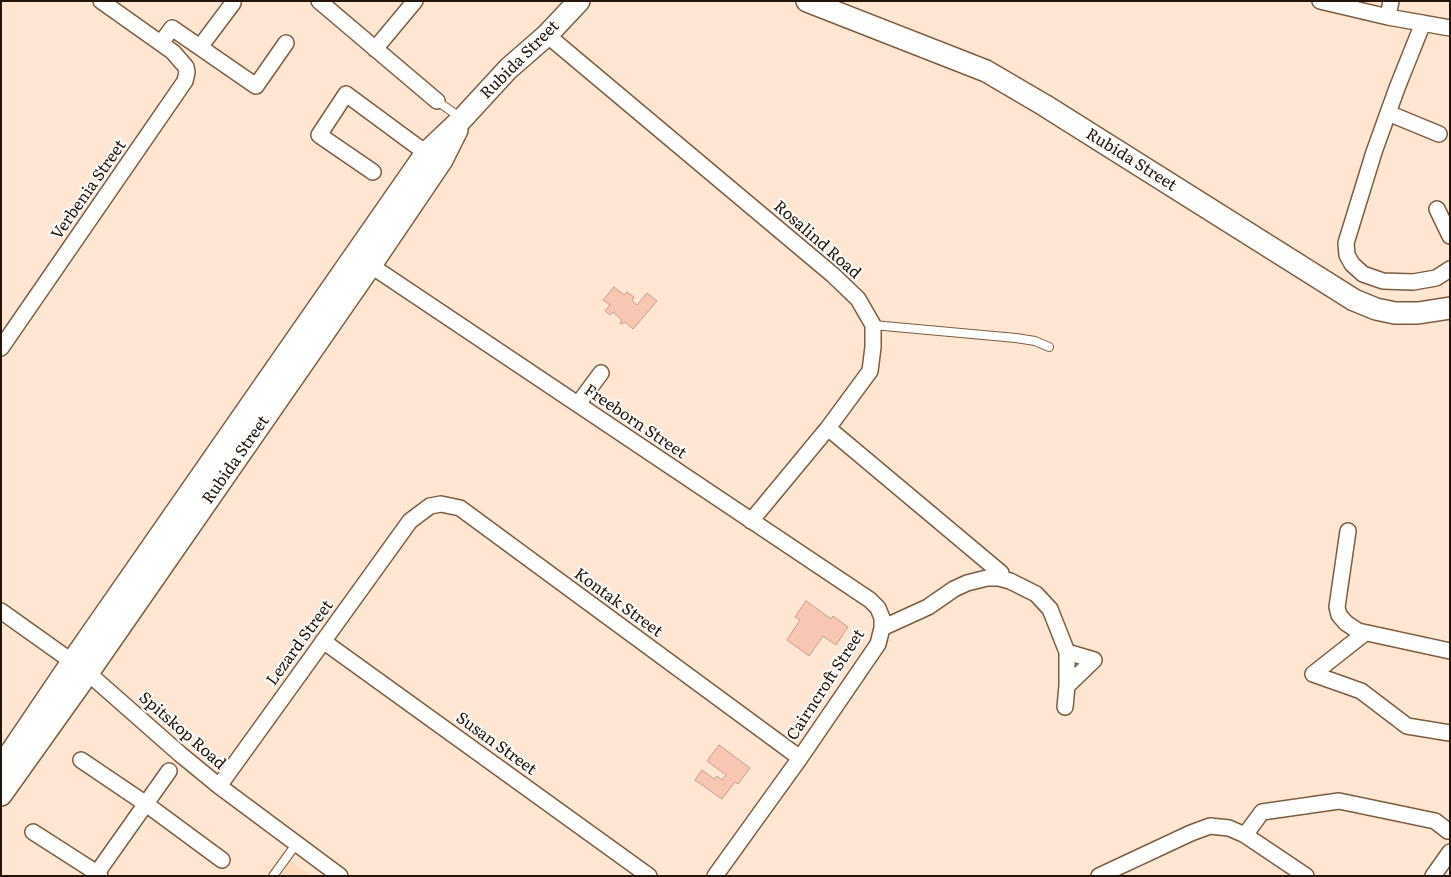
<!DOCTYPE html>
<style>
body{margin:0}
#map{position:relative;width:1451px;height:877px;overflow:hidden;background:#fee6d3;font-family:Literata,serif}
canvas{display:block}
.frame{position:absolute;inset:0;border:2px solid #231509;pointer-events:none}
</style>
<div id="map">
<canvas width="1451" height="877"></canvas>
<div class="frame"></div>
</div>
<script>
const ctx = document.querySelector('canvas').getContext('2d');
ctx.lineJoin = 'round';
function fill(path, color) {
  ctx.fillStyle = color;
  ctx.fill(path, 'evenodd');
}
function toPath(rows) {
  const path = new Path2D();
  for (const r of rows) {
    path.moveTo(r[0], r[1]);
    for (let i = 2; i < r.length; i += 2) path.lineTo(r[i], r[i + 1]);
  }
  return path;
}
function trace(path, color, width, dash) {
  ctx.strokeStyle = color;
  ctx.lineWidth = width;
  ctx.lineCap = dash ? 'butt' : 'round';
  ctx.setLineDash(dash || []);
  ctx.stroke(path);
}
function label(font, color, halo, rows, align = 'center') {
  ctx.font = font + ' Literata,serif';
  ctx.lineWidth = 4;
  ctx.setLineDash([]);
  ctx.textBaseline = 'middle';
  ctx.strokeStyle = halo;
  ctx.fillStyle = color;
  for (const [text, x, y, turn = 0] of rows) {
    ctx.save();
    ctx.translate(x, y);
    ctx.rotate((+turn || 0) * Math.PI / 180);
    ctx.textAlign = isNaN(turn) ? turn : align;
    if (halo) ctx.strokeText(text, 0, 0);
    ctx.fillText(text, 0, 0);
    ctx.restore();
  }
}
const built = toPath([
 [281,854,311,876,266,876]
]);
const building = toPath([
 [614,287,624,295,627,292,634,297,632,300,637,305,647,293,657,301,633,329,625,322,622,324,620,323,622,320,613,312,610,315,605,311,610,305,603,300,614,287],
 [806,601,831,619,833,616,848,627,836,645,823,636,809,656,787,640,800,620,795,617,806,601],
 [719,745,750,768,738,784,735,782,722,799,695,780,702,770,714,779,717,776,722,780,726,775,707,761,719,745]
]);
const lane = toPath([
 [437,101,461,118],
 [873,325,1016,338,1035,341,1049,347],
 [273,876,297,843]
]);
const street = toPath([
 [319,1,437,101],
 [1320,1,1388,17,1450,28],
 [1388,17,1391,1],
 [1423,23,1397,88,1374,152,1346,243,1347,255,1352,264,1363,274,1383,281,1413,282,1436,278,1450,269],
 [547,35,833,275,858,299,873,325,873,347,870,371,828,428,751,521],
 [161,43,172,28,256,86,286,43],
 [200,47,233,3],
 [375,49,415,1],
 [1388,113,1439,134],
 [373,172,319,135,346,94,426,153],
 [1437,209,1450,236],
 [364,261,870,600,878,608,882,618,882,628,878,644,800,758,715,876],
 [1,348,185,81,187,72,186,67,173,52,101,1],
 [578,404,601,373],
 [828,428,1001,573],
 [1348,531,1337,607,1339,615,1346,623,1358,631,1450,651],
 [1,611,88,673,180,754,219,786,340,876],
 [882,628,928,607,954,589,967,583,987,578,999,578,1010,581,1036,594,1050,609,1067,652,1067,686,1065,707],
 [323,641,649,876],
 [1067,652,1094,660,1067,686],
 [1313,674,1361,691,1407,726,1450,733],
 [1313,674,1365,633],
 [81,760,146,804,222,860],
 [219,786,410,521,430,506,441,504,460,508,800,758],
 [33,832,97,873],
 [1245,835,1262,812,1339,801,1435,821,1448,831],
 [100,876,97,873,169,771],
 [1099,876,1191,833,1210,826,1229,828,1245,835,1306,876],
 [1433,876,1450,852]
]);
const secondary = toPath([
 [807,1,986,71,1044,105,1354,300,1376,309,1395,313,1418,313,1450,308],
 [1,767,72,662,426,153,462,119,508,69,547,35,579,1],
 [1,795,88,673,371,265,442,160,457,130]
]);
const streetNames = [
 ["Rubida Street",520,60,-45],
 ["Rubida Street",1131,160,32],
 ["Verbenia Street",89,190,-55],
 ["Rosalind Road",817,240,41],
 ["Freeborn Street",635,422,34],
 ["Rubida Street",236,460,-55],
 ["Kontak Street",618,603,36],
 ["Lezard Street",300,643,-54],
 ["Cairncroft Street",826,685,-57],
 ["Spitskop Road",182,731,41],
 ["Susan Street",496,744,36]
];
fill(built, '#ffdabc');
fill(building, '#f7c7b4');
trace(building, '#c99b89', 1);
trace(lane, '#7d5c3f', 10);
trace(street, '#7d5c3f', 18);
trace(secondary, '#7d5c3f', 24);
trace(lane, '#fff', 8);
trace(street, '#fff', 15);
trace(secondary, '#fff', 21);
label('16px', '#231509', '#fff', streetNames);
</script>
